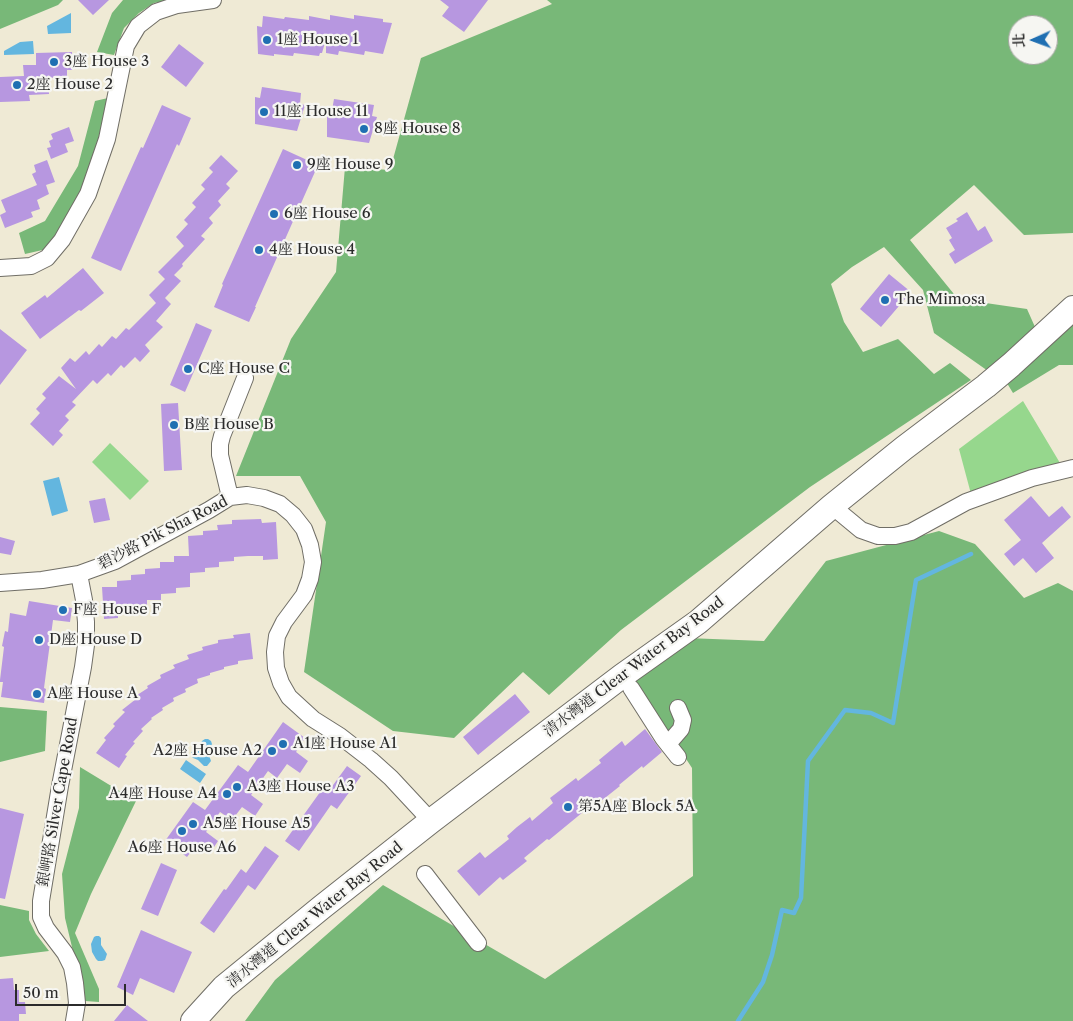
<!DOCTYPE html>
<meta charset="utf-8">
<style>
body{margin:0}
#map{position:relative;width:1073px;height:1021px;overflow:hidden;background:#efead5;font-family:"Libre Caslon Text","Noto Serif TC",serif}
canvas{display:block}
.north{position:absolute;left:1008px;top:15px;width:50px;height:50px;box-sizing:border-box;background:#f6f6f2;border:1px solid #a5a5a2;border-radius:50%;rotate:268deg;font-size:14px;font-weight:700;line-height:20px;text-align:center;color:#2b2b2b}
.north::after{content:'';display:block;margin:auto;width:18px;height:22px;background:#1f6fb2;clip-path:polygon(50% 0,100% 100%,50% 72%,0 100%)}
.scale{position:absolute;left:15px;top:984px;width:111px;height:22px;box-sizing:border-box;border:2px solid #2b2b2b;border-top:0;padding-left:6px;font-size:15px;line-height:18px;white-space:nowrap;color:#2b2b2b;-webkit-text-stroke:4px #f6f6f2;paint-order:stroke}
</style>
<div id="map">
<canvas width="1073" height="1021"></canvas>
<div class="north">北</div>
<div class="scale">50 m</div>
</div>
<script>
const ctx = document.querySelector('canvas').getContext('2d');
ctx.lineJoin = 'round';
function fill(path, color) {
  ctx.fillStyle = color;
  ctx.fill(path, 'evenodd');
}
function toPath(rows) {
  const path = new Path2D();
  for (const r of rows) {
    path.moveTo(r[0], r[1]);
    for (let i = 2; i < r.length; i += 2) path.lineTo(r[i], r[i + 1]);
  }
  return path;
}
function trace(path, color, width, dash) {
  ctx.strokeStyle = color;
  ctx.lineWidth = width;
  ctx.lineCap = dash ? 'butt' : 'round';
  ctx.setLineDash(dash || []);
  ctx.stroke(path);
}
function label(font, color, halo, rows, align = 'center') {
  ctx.font = font + ' "Libre Caslon Text","Noto Serif TC",serif';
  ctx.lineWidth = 4.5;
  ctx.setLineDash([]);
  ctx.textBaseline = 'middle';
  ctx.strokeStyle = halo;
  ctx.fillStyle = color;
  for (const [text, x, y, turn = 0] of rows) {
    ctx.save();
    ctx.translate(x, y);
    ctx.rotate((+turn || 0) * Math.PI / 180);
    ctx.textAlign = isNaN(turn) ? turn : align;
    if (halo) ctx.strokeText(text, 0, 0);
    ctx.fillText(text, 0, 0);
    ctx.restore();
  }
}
const green = toPath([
 [1023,401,1060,463,971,494,959,449],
 [110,443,149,481,130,500,92,462]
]);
const forest = toPath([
 [0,0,63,0,58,5,0,29],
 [123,0,170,0,154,3,139,13,124,28,114,55,97,52,112,13],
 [547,0,1073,0,1073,233,1024,235,974,185,910,240,958,299,1027,309,1035,327,988,371,934,333,923,290,884,247,852,267,831,284,844,322,863,352,898,339,934,374,950,363,971,380,810,487,621,630,549,695,523,672,454,738,393,731,304,672,326,522,300,476,236,476,291,339,336,272,345,167,390,170,421,58,552,4],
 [1018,25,1048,25,1048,55,1018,55],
 [108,98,99,145,85,189,47,249,25,254,19,233,45,221,78,166,95,101],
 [1073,321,1073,365,1059,365,1013,393,1002,375],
 [939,531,975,544,1024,598,1058,583,1073,591,1073,1021,245,1021,275,980,383,885,545,979,693,876,692,768,630,673,687,638,764,641,826,561],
 [0,707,47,711,45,751,0,762],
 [80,767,136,801,91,894,75,933,99,989,99,1002,85,1001,65,918,62,874,79,808],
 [0,905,29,911,29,920,36,934,49,951,0,957]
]);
const water = toPath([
 [71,13,71,33,48,34,47,26],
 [33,41,34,54,4,55,4,51,20,42],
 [59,477,68,511,52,516,43,481],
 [205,739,208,739,211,741,212,744,208,752,211,761,207,766,204,766,198,760,193,758,191,756,191,753,193,750,199,747,202,741],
 [186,760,206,774,200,783,180,769],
 [96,936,99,936,101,938,101,945,107,954,105,960,102,961,98,961,96,959,92,952,91,944,94,937]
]);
const stream = toPath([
 [738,1021,763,982,772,955,782,910,794,913,801,898,808,761,845,710,871,713,893,723,916,580,971,554]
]);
const building = toPath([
 [78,0,109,0,93,15],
 [440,0,488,0,464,32,442,16,449,7],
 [330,15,354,19,354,15,383,19,383,22,392,23,383,54,365,51,364,55,339,51,338,55,326,53,326,39,322,53,320,53,319,56,294,53,293,56,274,54,274,56,258,54,257,26,262,27,263,16,284,19,285,17,309,20,309,16,330,20],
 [179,44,204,63,186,87,161,67],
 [72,52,73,70,67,70,67,77,48,78,49,94,29,95,30,101,0,102,0,77,24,76,23,65,36,65,36,53],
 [262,87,301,93,300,104,305,105,297,131,255,124,255,97,260,98],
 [334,99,374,105,372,116,377,117,369,143,327,137,327,109,332,110],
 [162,105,191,118,179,146,177,144,121,271,91,258,141,147,143,148],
 [69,127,74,141,65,144,68,152,51,159,47,148,51,147,49,141,53,139,51,134],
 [283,149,318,165,255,307,256,307,249,322,214,307,223,285,222,284],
 [221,155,238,171,226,184,230,188,218,201,221,205,209,218,213,223,201,236,205,239,182,264,183,266,174,275,181,281,165,298,171,304,156,321,163,327,145,345,150,351,140,362,135,357,124,368,121,365,111,376,108,373,97,384,93,380,72,402,76,405,65,416,69,420,59,431,63,435,53,446,30,424,40,413,36,409,46,398,42,394,59,376,76,389,61,368,70,358,75,362,86,351,89,355,99,344,102,347,112,336,116,339,126,328,129,330,156,303,149,295,165,279,158,272,184,246,176,237,188,224,184,220,196,207,192,203,205,189,201,185,213,172,209,168],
 [47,160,55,182,46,185,49,194,37,200,40,209,31,212,33,217,5,228,0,215,6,212,1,200,37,185,32,174,36,172,34,165],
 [967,212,978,231,985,226,993,241,955,264,949,254,955,250,949,240,952,238,946,228,958,221,956,219],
 [83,268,104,293,81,311,79,310,40,339,21,313,45,295,47,298],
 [889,274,911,292,881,327,860,309],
 [196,323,212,330,185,392,170,385],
 [0,329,27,350,0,385],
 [178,403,182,470,164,471,161,404],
 [1031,496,1049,517,1062,506,1071,517,1042,543,1054,558,1036,573,1023,558,1014,566,1004,554,1021,540,1004,520],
 [105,498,110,520,94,523,89,501],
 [261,519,262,523,276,522,278,559,263,560,263,556,248,556,234,557,234,561,219,562,219,567,205,568,205,572,190,573,190,587,176,588,176,593,161,594,161,600,147,600,147,606,132,606,133,612,118,613,118,618,104,619,102,587,117,587,117,581,131,580,131,575,145,574,145,569,160,568,160,562,174,562,174,556,189,556,188,536,203,535,203,531,218,530,217,525,232,524,232,520],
 [0,537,15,541,11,555,0,553],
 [29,601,72,608,70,622,53,620,44,688,46,689,44,703,1,697,3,682,0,682,0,680,4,647,2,646,5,631,8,632,10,613,26,616],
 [250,633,253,659,238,661,238,664,224,667,224,669,210,673,210,675,197,679,198,683,185,689,186,692,173,698,174,701,162,708,163,710,151,718,152,719,141,729,143,731,133,742,135,743,125,755,127,756,119,768,96,753,106,740,104,738,115,726,113,724,125,712,122,710,136,699,134,697,148,688,147,686,161,678,160,675,175,668,173,665,189,659,187,655,203,650,202,647,218,643,218,640,234,638,233,635],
 [515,694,530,712,478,755,463,737],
 [283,722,305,738,296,752,308,761,300,773,287,764,277,778,268,771,251,795,263,804,255,816,242,807,232,820,220,812,206,832,218,841,210,853,197,844,187,857,165,841,193,802,205,810,238,765,248,772],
 [645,729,662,752,643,768,642,766,619,785,620,786,596,805,594,803,549,840,547,839,524,858,527,861,503,880,500,877,479,896,457,871,480,852,485,858,509,839,507,836,517,827,530,817,532,821,553,803,550,798,576,778,578,781,601,763,599,760,622,741,625,746],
 [347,766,361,776,337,809,331,805,299,851,285,841,323,788,328,792],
 [0,808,24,814,5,899,0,898],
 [265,846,279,856,255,890,248,885,214,933,200,923,224,889,226,890,241,869,246,873],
 [161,863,177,870,158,916,141,909],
 [141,930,192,952,174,993,140,978,133,995,117,987],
 [13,978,14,990,19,990,19,1002,25,1002,26,1014,19,1014,19,1021,0,1021,0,979],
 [127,1005,148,1021,114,1021]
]);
const minor = toPath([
 [0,268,31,266,47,258,62,240,88,194,107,139,126,46,138,26,156,12,177,5,213,0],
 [230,497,220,455,220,444,222,436,245,378],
 [832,506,861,530,878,536,895,536,911,532,966,502,1032,478,1073,468],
 [0,583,42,580,79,574,115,561,209,510,230,497,247,495,264,498,280,504,293,515,304,529,310,545,313,562,310,579,304,595,284,622,277,636,275,652,276,668,281,683,289,697,313,719,340,736,371,760,391,778,431,821],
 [631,688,663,738,678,757],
 [668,744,681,729,683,720,678,708],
 [425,874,478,943],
 [74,1021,77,1003,75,983,72,967,65,953,46,928,41,917,41,901,60,786,83,667,86,645,86,622,84,600,79,574]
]);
const secondary = toPath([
 [193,1021,224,987,322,907,431,821,622,676,698,622,832,506,904,448,986,386,1011,365,1073,308]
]);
const markers = [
 [267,40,5,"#1f6fb2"],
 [54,62,5,"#1f6fb2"],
 [17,85,5,"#1f6fb2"],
 [264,112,5,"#1f6fb2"],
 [364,129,5,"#1f6fb2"],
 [297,165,5,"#1f6fb2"],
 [274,214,5,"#1f6fb2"],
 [259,250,5,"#1f6fb2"],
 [885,300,5,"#1f6fb2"],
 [188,369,5,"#1f6fb2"],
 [174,425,5,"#1f6fb2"],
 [63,610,5,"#1f6fb2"],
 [39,640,5,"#1f6fb2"],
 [37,694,5,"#1f6fb2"],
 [283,744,5,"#1f6fb2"],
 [272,751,5,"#1f6fb2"],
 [237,787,5,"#1f6fb2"],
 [227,794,5,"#1f6fb2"],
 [568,807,5,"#1f6fb2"],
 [193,824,5,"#1f6fb2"],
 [182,831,5,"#1f6fb2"]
];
const poiNames = [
 ["1座 House 1",277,40],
 ["3座 House 3",64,62],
 ["2座 House 2",27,85],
 ["11座 House 11",274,112],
 ["8座 House 8",374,129],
 ["9座 House 9",307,165],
 ["6座 House 6",284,214],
 ["4座 House 4",269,250],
 ["The Mimosa",895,300],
 ["C座 House C",198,369],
 ["B座 House B",184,425],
 ["F座 House F",73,610],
 ["D座 House D",49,640],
 ["A座 House A",47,694],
 ["A1座 House A1",293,744],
 ["A2座 House A2",262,751,"right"],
 ["A3座 House A3",247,787],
 ["A4座 House A4",217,794,"right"],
 ["第5A座 Block 5A",578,807],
 ["A5座 House A5",203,824],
 ["A6座 House A6",182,848,"center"]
];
const streetNames = [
 ["碧沙路 Pik Sha Road",163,533,-27],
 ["清水灣道 Clear Water Bay Road",634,667,-37],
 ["銀岬路 Silver Cape Road",58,802,-80],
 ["清水灣道 Clear Water Bay Road",315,915,-39]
];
fill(green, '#96d78d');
fill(forest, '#78b878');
fill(water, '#63b6df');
trace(stream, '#63b6df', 4.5);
fill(building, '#b797e0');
trace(minor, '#706e66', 18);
trace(secondary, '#706e66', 26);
trace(minor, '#fff', 16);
trace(secondary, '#fff', 24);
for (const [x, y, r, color] of markers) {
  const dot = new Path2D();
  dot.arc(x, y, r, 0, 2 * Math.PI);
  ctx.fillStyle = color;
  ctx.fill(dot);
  trace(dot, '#f6f6f2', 2);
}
label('15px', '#2b2b2b', '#f6f6f2', poiNames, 'left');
label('15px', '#2b2b2b', '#f6f6f2', streetNames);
</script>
